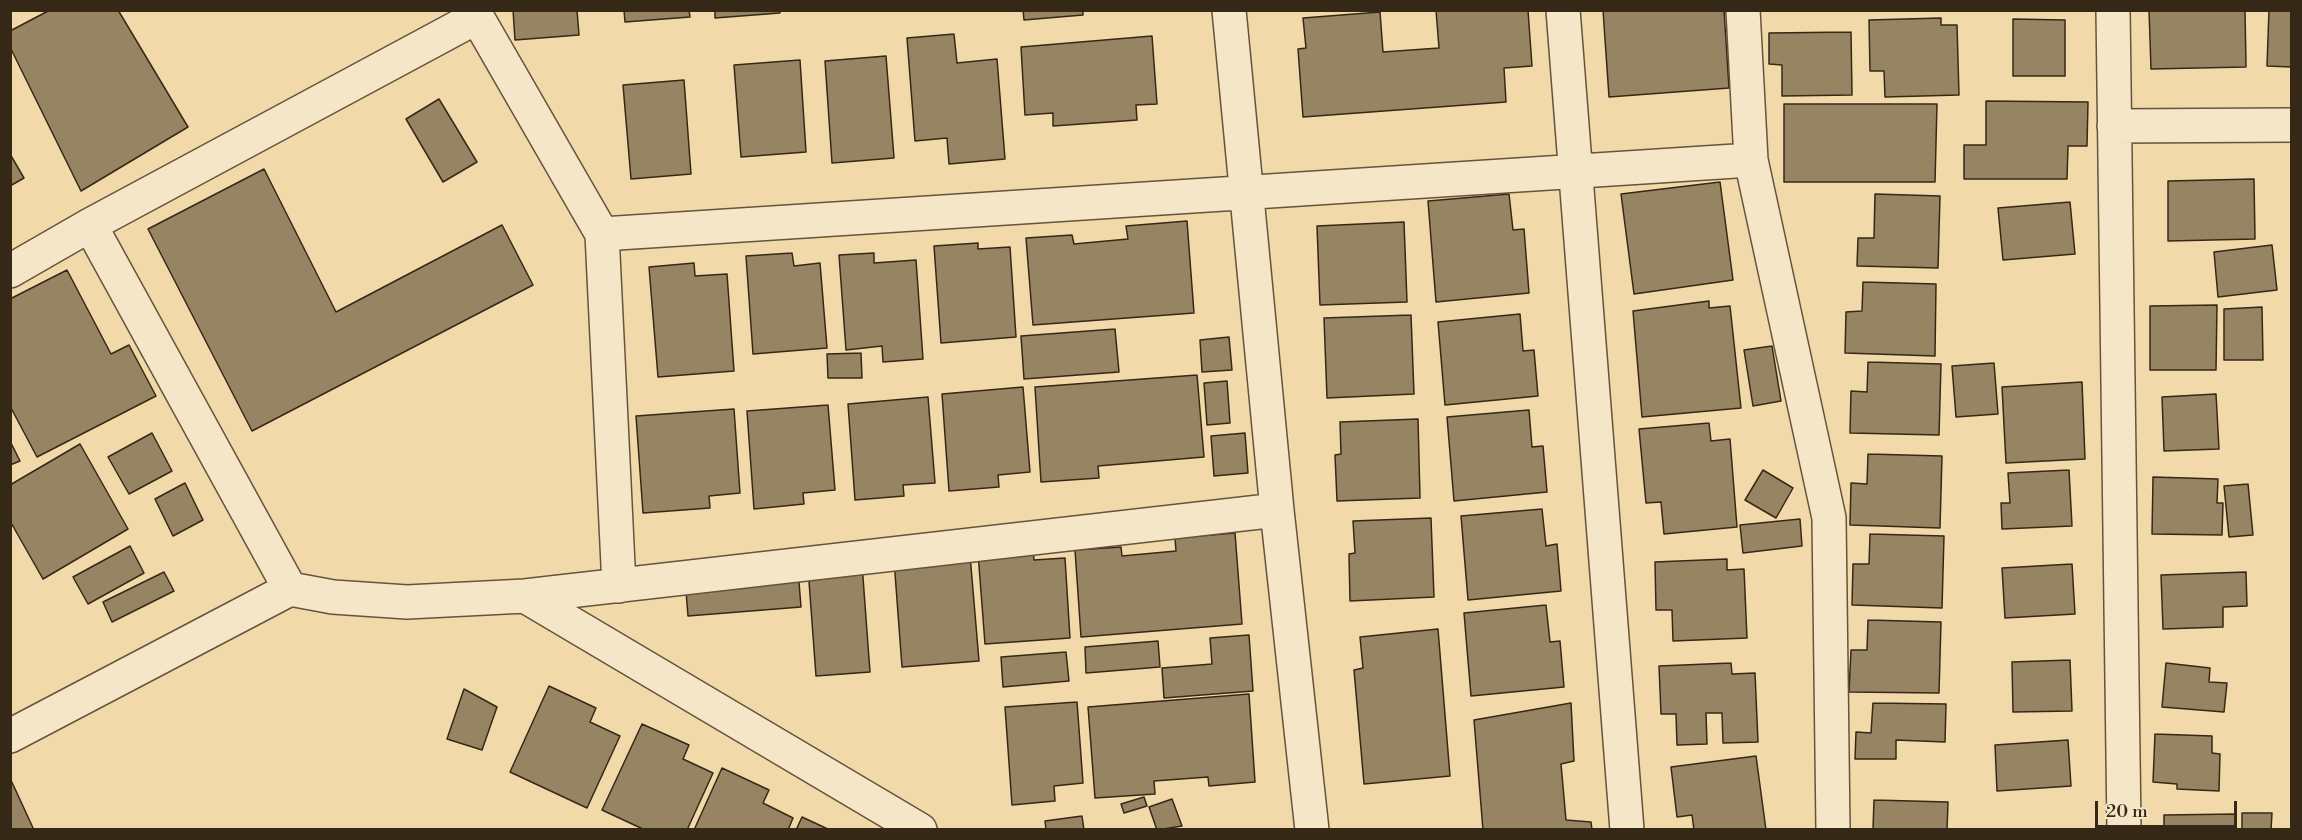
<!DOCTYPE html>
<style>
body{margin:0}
#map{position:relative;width:2302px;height:840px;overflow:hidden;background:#f1d9aa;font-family:"Libre Bodoni",serif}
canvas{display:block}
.frame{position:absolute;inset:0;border:12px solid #352817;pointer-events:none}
.scale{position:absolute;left:2095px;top:801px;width:142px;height:27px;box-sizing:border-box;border:3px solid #352817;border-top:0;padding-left:8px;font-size:18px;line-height:21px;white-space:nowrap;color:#352817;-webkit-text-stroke:4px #f6e6c8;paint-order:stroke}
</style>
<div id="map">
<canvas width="2302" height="840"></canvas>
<div class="frame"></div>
<div class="scale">20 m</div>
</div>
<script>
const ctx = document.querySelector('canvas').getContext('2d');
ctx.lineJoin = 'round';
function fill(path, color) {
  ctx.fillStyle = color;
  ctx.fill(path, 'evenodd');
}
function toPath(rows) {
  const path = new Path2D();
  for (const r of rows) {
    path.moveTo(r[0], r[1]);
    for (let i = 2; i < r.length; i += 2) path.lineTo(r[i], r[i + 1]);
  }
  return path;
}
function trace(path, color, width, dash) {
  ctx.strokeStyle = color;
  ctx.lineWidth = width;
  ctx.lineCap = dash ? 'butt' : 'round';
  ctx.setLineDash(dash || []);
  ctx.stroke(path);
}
const building = toPath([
 [50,10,118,10,188,127,81,191,10,47,10,31,50,10],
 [513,10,577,10,579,35,515,40,513,10],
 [624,10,689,10,690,17,625,22,624,10],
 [715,10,780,10,780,13,715,18,715,10],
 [1023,10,1083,10,1083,15,1024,20,1023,10],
 [1436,10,1528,10,1532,66,1504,68,1506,102,1303,117,1298,49,1306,48,1303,18,1380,12,1383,52,1439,48,1436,10],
 [1603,10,1724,10,1729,88,1609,97,1603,10],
 [2149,10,2245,10,2246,67,2151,69,2149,10],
 [2269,10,2292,10,2292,67,2267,66,2269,10],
 [1941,18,1941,25,1957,25,1959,95,1885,97,1884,71,1870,71,1869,20,1941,18],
 [2013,19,2065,20,2065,76,2013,76,2013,19],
 [1851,32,1852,95,1782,96,1782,65,1769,64,1769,33,1851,32],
 [954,34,957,63,997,59,1005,159,949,164,947,138,915,141,907,38,954,34],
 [1152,36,1157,104,1136,105,1137,120,1053,126,1053,113,1025,115,1021,47,1152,36],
 [886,56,894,158,832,163,825,61,886,56],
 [800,60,806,152,741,157,734,65,800,60],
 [684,80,691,174,631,179,623,85,684,80],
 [439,99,477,162,443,182,406,119,439,99],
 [1986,101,2088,102,2087,146,2068,146,2067,179,1964,179,1964,145,1986,145,1986,101],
 [1784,104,1937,104,1935,182,1784,182,1784,104],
 [10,154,24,178,10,186,10,154],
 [264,169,336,312,502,225,533,285,252,431,148,229,264,169],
 [2254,179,2255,239,2168,241,2168,181,2254,179],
 [1720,182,1733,280,1634,294,1621,194,1720,182],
 [1509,194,1513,230,1524,229,1529,293,1436,302,1428,201,1509,194],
 [1875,194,1940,196,1938,268,1857,266,1858,238,1874,238,1875,194],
 [2070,202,2075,254,2003,260,1998,208,2070,202],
 [1187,221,1194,313,1033,325,1026,238,1072,235,1074,244,1128,239,1126,226,1187,221],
 [1404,222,1407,302,1320,305,1317,226,1404,222],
 [978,243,978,249,1010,247,1016,337,941,343,934,246,978,243],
 [2272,245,2277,290,2218,297,2214,252,2272,245],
 [792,253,794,266,820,263,827,348,753,354,746,256,792,253],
 [874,253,874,263,916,260,923,359,883,362,882,346,846,350,839,255,874,253],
 [694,263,695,276,727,274,734,371,658,377,649,267,694,263],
 [67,270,111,354,129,345,156,396,37,457,10,406,10,299,67,270],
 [1863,282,1936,284,1935,356,1845,353,1846,312,1862,311,1863,282],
 [1709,301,1709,308,1730,306,1741,408,1642,417,1633,311,1709,301],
 [2217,305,2216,370,2150,370,2150,306,2217,305],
 [2262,307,2263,360,2224,360,2224,309,2262,307],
 [1520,314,1523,351,1534,350,1538,396,1445,405,1438,322,1520,314],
 [1411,315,1414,394,1327,398,1324,318,1411,315],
 [1115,329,1119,372,1024,379,1021,336,1115,329],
 [1229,337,1232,370,1202,372,1200,340,1229,337],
 [1772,346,1781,401,1753,406,1744,350,1772,346],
 [861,353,862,378,828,378,827,354,861,353],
 [1868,362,1941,364,1939,435,1850,433,1851,391,1867,392,1868,362],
 [1994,363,1998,414,1956,417,1952,366,1994,363],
 [1197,375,1204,457,1098,466,1099,478,1041,482,1035,387,1197,375],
 [1227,381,1230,423,1207,425,1204,383,1227,381],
 [2082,382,2085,459,2006,463,2002,387,2082,382],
 [1023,387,1030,472,998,475,999,487,949,491,942,394,1023,387],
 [2216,394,2219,449,2164,451,2162,397,2216,394],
 [928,397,935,483,903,485,904,496,855,500,848,404,928,397],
 [828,405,835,490,803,493,804,504,754,509,747,411,828,405],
 [734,409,740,493,709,496,710,508,643,513,636,416,734,409],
 [1529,410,1532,447,1543,446,1547,492,1454,501,1447,417,1529,410],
 [1418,419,1420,498,1337,501,1335,455,1341,454,1340,422,1418,419],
 [1709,423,1711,441,1730,439,1737,527,1664,534,1661,502,1646,503,1639,429,1709,423],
 [152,433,172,471,129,494,108,457,152,433],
 [1245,433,1248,473,1214,476,1211,436,1245,433],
 [10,441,20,461,10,465,10,441],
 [80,444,128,529,43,579,10,521,10,485,80,444],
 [1868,454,1942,456,1940,528,1850,525,1851,483,1867,484,1868,454],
 [1763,470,1793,488,1776,518,1745,500,1763,470],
 [2069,470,2072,526,2002,529,2001,503,2010,503,2008,473,2069,470],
 [2153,477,2218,479,2217,503,2223,503,2222,535,2152,534,2153,477],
 [185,483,203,520,173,536,155,499,185,483],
 [2248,484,2253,535,2229,537,2224,486,2248,484],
 [1542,509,1546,546,1557,544,1561,591,1468,600,1461,516,1542,509],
 [1431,518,1434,597,1350,601,1349,554,1355,553,1353,521,1431,518],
 [1800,519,1802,546,1743,553,1740,525,1800,519],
 [1235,533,1242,624,1081,637,1075,550,1121,547,1122,556,1176,551,1175,538,1235,533],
 [1870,534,1944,536,1942,608,1852,605,1853,564,1869,564,1870,534],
 [130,546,144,573,88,604,73,577,130,546],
 [1033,549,1034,560,1065,558,1070,638,985,644,978,553,1033,549],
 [970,555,979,661,902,667,894,560,970,555],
 [1727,559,1727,570,1744,569,1747,638,1673,641,1672,610,1656,610,1655,562,1727,559],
 [862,564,870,672,816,676,808,568,862,564],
 [2072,564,2075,614,2005,618,2002,568,2072,564],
 [798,570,801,607,688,616,685,579,798,570],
 [164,572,174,591,112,622,103,602,164,572],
 [2246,572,2247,606,2223,607,2223,627,2163,629,2161,575,2246,572],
 [1546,605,1550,642,1560,641,1564,687,1471,696,1464,613,1546,605],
 [1868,620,1941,622,1939,693,1849,692,1851,650,1867,650,1868,620],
 [1438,629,1450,776,1364,784,1354,670,1363,668,1360,637,1438,629],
 [1249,635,1253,691,1164,698,1162,668,1212,664,1210,638,1249,635],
 [1158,641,1160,667,1086,673,1085,647,1158,641],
 [1066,652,1069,681,1003,687,1001,657,1066,652],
 [2070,660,2072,711,2013,712,2012,662,2070,660],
 [1731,663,1732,674,1755,673,1758,742,1723,743,1722,713,1706,713,1707,744,1677,745,1676,714,1661,714,1659,666,1731,663],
 [2166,663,2210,668,2209,682,2227,683,2224,712,2162,707,2166,663],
 [549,686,596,708,590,722,620,736,587,808,510,772,549,686],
 [464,689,497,707,482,750,447,739,464,689],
 [1249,694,1255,782,1209,786,1208,777,1154,781,1155,794,1095,798,1088,707,1249,694],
 [1077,702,1083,783,1054,786,1055,801,1012,805,1005,707,1077,702],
 [1571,703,1574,761,1561,764,1566,820,1591,822,1592,830,1483,830,1474,720,1571,703],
 [1873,703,1946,704,1945,742,1896,740,1896,759,1855,759,1856,732,1871,733,1873,703],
 [642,724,689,745,683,759,713,773,687,830,645,830,602,810,642,724],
 [2155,734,2212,736,2212,753,2220,754,2219,791,2177,789,2177,784,2153,782,2155,734],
 [2068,740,2071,786,1997,791,1995,745,2068,740],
 [1756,756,1766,830,1694,830,1692,815,1677,817,1671,767,1756,756],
 [722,768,769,790,763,803,793,818,788,830,694,830,722,768],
 [10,778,34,830,10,830,10,778],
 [1144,797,1147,806,1124,813,1121,804,1144,797],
 [1172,799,1182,826,1157,830,1149,807,1172,799],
 [1874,800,1948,802,1947,830,1857,830,1873,829,1874,800],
 [2242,813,2272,813,2271,830,2242,830,2242,813],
 [2236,814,2236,830,2164,830,2164,815,2236,814],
 [1082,816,1084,830,1046,830,1045,821,1082,816],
 [802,817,830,830,796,830,802,817]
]);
const minor = toPath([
 [473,10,602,234,619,586],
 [1229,10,1277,510,1312,830],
 [1563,10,1627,830],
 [1743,10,1751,160,1829,518,1833,830],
 [2113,10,2124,830],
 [2114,126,2292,125],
 [90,225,290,589],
 [602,234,1751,160],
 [10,271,90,225,477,17],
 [525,596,920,830],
 [10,736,290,589,333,597,407,602,525,596,1277,510]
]);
fill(building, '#978463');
trace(building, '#352817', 1.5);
trace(minor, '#64543c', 36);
trace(minor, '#f6e6c8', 33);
</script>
